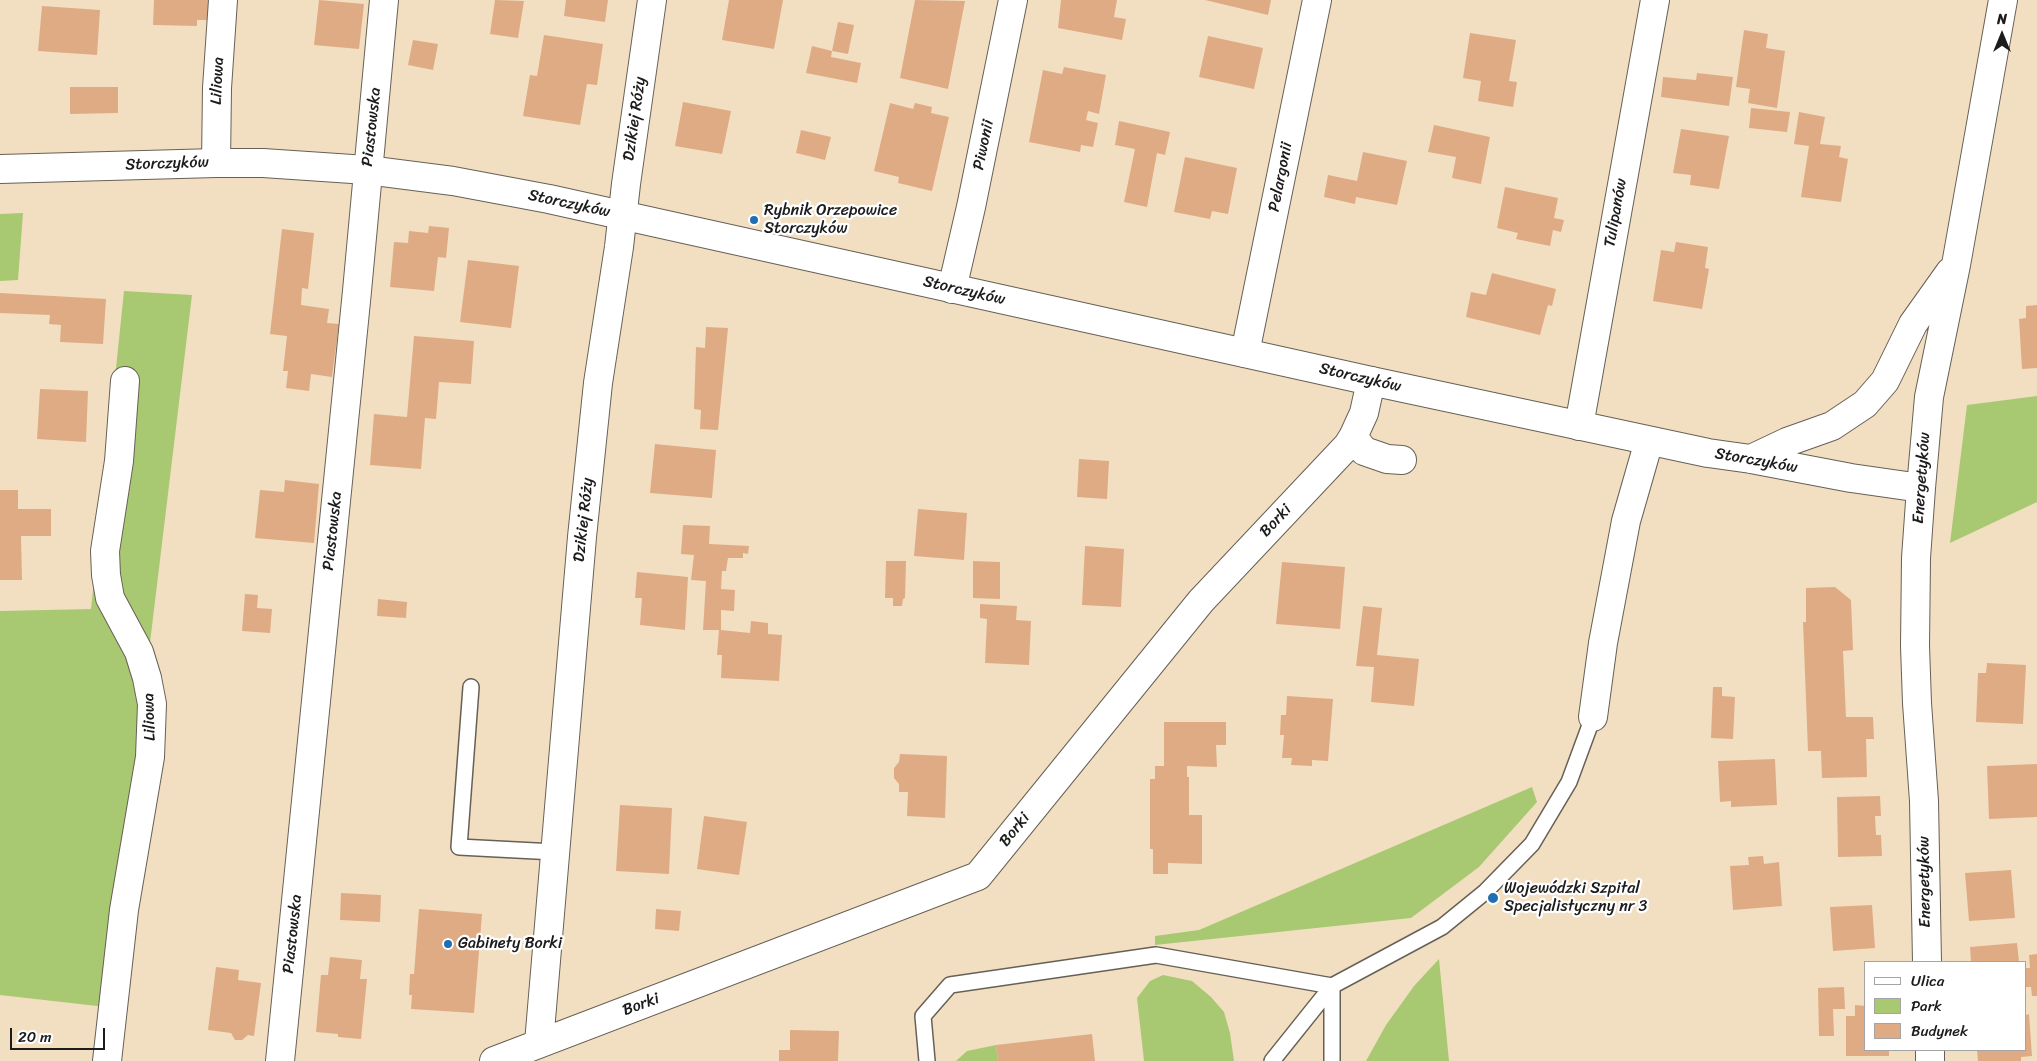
<!DOCTYPE html>
<meta charset="utf-8">
<style>
body{margin:0}
#map{position:relative;width:2037px;height:1061px;overflow:hidden;background:#f2dfc1;font-family:Sriracha,sans-serif}
canvas{display:block}
.legend{position:absolute;left:1864px;top:961px;width:162px;height:90px;box-sizing:border-box;background:#fff;border:1px solid #a4a4a4;margin:0;padding:6px 9px;list-style:none;font-size:15px;color:#1c1c1c}
.legend li{display:flex;align-items:center;gap:10px;height:25px}
.legend b{width:25px;border:1px solid #a4a4a4}
.north{position:absolute;left:1977px;top:10px;width:50px;height:50px;-webkit-text-stroke:4px #fff;paint-order:stroke;rotate:0deg;font-size:14px;font-weight:700;line-height:20px;text-align:center;color:#1c1c1c}
.north::after{content:'';display:block;margin:auto;width:18px;height:22px;background:#1c1c1c;clip-path:polygon(50% 0,100% 100%,50% 72%,0 100%)}
.scale{position:absolute;left:10px;top:1028px;width:95px;height:22px;box-sizing:border-box;border:2px solid #1c1c1c;border-top:0;padding-left:6px;font-size:15px;line-height:18px;white-space:nowrap;color:#1c1c1c;-webkit-text-stroke:4px #fff;paint-order:stroke}
</style>
<div id="map">
<canvas width="2037" height="1061"></canvas>
<ul class="legend">
<li><b style="height:6px;background:#fff"></b>Ulica</li>
<li><b style="height:14px;background:#a8c972"></b>Park</li>
<li><b style="height:14px;background:#dfab85"></b>Budynek</li>
</ul>
<div class="north">N</div>
<div class="scale">20 m</div>
</div>
<script>
const ctx = document.querySelector('canvas').getContext('2d');
ctx.lineJoin = 'round';
function fill(path, color) {
  ctx.fillStyle = color;
  ctx.fill(path, 'evenodd');
}
function toPath(rows) {
  const path = new Path2D();
  for (const r of rows) {
    path.moveTo(r[0], r[1]);
    for (let i = 2; i < r.length; i += 2) path.lineTo(r[i], r[i + 1]);
  }
  return path;
}
function trace(path, color, width, dash) {
  ctx.strokeStyle = color;
  ctx.lineWidth = width;
  ctx.lineCap = dash ? 'butt' : 'round';
  ctx.setLineDash(dash || []);
  ctx.stroke(path);
}
function label(font, color, halo, rows, align = 'center') {
  ctx.font = font + ' Sriracha,sans-serif';
  ctx.lineWidth = 4.5;
  ctx.setLineDash([]);
  ctx.textBaseline = 'middle';
  ctx.strokeStyle = halo;
  ctx.fillStyle = color;
  for (const [text, x, y, turn = 0] of rows) {
    ctx.save();
    ctx.translate(x, y);
    ctx.rotate((+turn || 0) * Math.PI / 180);
    ctx.textAlign = isNaN(turn) ? turn : align;
    if (halo) ctx.strokeText(text, 0, 0);
    ctx.fillText(text, 0, 0);
    ctx.restore();
  }
}
const green = toPath([
 [23,213,18,280,0,281,0,214],
 [124,291,192,295,106,1007,0,995,0,611,91,609],
 [2037,396,2037,502,1950,543,1967,405],
 [1532,787,1537,802,1479,867,1411,918,1155,945,1155,936,1199,930],
 [1439,959,1449,1061,1366,1061,1386,1025,1414,986],
 [1163,975,1192,981,1211,997,1224,1012,1230,1033,1234,1061,1144,1061,1137,998,1150,981],
 [996,1045,998,1061,956,1061,967,1051]
]);
const building = toPath([
 [154,0,209,0,209,20,197,20,197,26,153,25],
 [319,0,364,4,359,49,314,45],
 [495,0,524,1,518,38,490,34],
 [566,0,608,0,605,22,564,16],
 [729,0,783,0,774,49,722,40],
 [915,0,965,1,948,89,900,78],
 [1061,0,1117,0,1114,17,1126,19,1122,40,1058,28],
 [1205,0,1271,0,1268,15],
 [42,6,100,10,97,55,38,51],
 [838,22,854,25,848,54,832,51],
 [1744,30,1768,34,1766,48,1785,51,1777,108,1748,103,1750,89,1736,87],
 [1470,33,1516,40,1509,81,1517,82,1513,107,1478,101,1481,81,1463,78],
 [544,35,603,44,597,85,587,84,580,125,523,116,530,75,537,76],
 [1208,36,1263,48,1254,89,1199,77],
 [413,40,438,44,433,70,408,65],
 [812,46,832,51,831,57,861,63,857,83,806,73],
 [1064,67,1106,75,1099,114,1088,111,1086,120,1098,123,1093,147,1081,145,1080,152,1029,142,1043,70,1062,74],
 [1697,73,1733,77,1729,106,1661,97,1663,77,1696,80],
 [70,87,118,87,118,113,70,114],
 [683,102,731,111,722,154,675,146],
 [890,103,913,109,915,103,932,107,931,113,949,117,932,191,898,183,899,177,874,171],
 [1751,108,1790,112,1787,132,1749,128],
 [1799,112,1825,117,1820,144,1841,146,1839,157,1848,159,1841,202,1801,197,1809,146,1794,144],
 [1119,121,1170,132,1165,155,1157,153,1147,207,1124,202,1135,149,1115,145],
 [1434,125,1490,137,1481,184,1452,178,1456,157,1428,152],
 [1681,129,1729,136,1719,189,1690,185,1691,175,1673,173],
 [801,130,831,137,825,160,796,153],
 [1363,152,1407,161,1397,205,1356,197,1355,204,1324,197,1328,175,1357,181],
 [1185,157,1237,168,1228,214,1212,211,1210,219,1174,212],
 [1505,187,1558,198,1554,218,1564,220,1561,232,1553,230,1550,246,1516,239,1518,233,1497,228],
 [429,226,449,228,446,258,438,257,434,291,390,287,394,242,408,243,409,231,428,233],
 [282,229,314,233,308,289,302,288,301,305,329,309,327,323,339,324,332,377,311,374,309,391,286,388,288,371,283,371,287,336,270,334],
 [1676,242,1708,247,1705,268,1709,269,1702,309,1653,301,1661,250,1674,252],
 [468,260,519,266,511,328,460,322],
 [1492,273,1556,289,1552,306,1548,305,1540,335,1466,317,1471,292,1486,295],
 [0,293,106,299,103,344,60,342,61,325,49,324,50,315,0,313],
 [2037,305,2037,368,2022,369,2019,319,2026,318,2026,306],
 [706,327,728,328,718,430,700,429,701,410,694,409,696,347,705,348],
 [414,336,474,341,471,384,439,382,436,419,425,418,421,469,370,465,374,414,407,417],
 [40,389,88,391,86,442,37,439],
 [655,444,716,450,712,498,650,493],
 [1079,459,1109,461,1107,499,1077,497],
 [285,480,319,484,314,543,255,538,260,490,284,492],
 [0,490,18,490,18,509,51,509,51,536,21,536,22,580,0,580],
 [918,509,967,513,964,560,914,556],
 [683,525,710,526,709,544,749,546,748,554,743,553,743,558,728,558,726,571,722,571,721,589,735,590,734,611,721,610,721,630,750,633,751,621,768,623,768,634,782,635,779,681,721,678,722,655,717,655,719,630,703,630,706,581,691,580,694,555,681,554],
 [1085,546,1124,549,1121,607,1082,605],
 [886,561,906,561,905,598,903,599,902,606,893,606,893,598,885,598],
 [973,561,1000,562,1000,599,973,598],
 [1282,562,1345,567,1340,629,1276,624],
 [637,572,688,577,685,630,640,625,642,598,635,598],
 [1835,587,1851,600,1853,650,1843,651,1846,717,1873,717,1874,739,1866,739,1867,777,1822,778,1821,751,1808,751,1803,622,1806,622,1806,588],
 [245,594,258,595,257,608,272,609,270,633,242,631],
 [378,599,407,602,406,618,377,616],
 [980,604,1017,606,1016,620,1031,621,1029,665,985,663,987,619,980,618],
 [1363,606,1382,608,1377,655,1419,659,1414,706,1371,702,1374,667,1356,666],
 [1987,663,2026,665,2023,724,1976,722,1978,673,1986,673],
 [1713,687,1722,687,1722,696,1735,697,1733,739,1711,738],
 [1287,696,1333,699,1328,761,1312,760,1312,766,1291,765,1292,758,1282,758,1284,735,1280,735,1281,715,1286,715],
 [1164,722,1226,722,1226,745,1216,745,1217,767,1187,766,1187,777,1189,777,1189,815,1202,815,1202,864,1168,863,1168,874,1153,874,1153,849,1150,849,1150,779,1155,779,1155,766,1164,766],
 [900,754,947,756,945,818,907,816,908,792,899,792,899,784,894,778,894,768,899,762],
 [1775,759,1777,805,1731,807,1731,801,1720,802,1718,761],
 [2037,764,2037,817,1989,819,1987,766],
 [1880,796,1881,816,1875,816,1876,835,1881,835,1882,856,1838,857,1837,797],
 [620,805,672,808,669,874,616,871],
 [704,816,747,822,739,875,697,869],
 [1763,856,1764,864,1779,862,1782,906,1733,910,1730,866,1749,865,1748,857],
 [2011,870,2015,918,1969,921,1965,873],
 [341,893,381,895,380,922,340,920],
 [1872,905,1875,948,1833,951,1830,907],
 [419,909,482,914,474,1013,411,1009,412,995,409,995,410,974,414,974],
 [656,909,681,911,679,931,655,929],
 [2017,943,2019,962,1971,962,1970,947],
 [2037,954,2037,996,2032,996,2031,987,2026,987,2026,968,2030,968,2029,955],
 [330,957,362,960,360,979,367,979,361,1039,338,1037,338,1034,316,1032,321,975,328,975],
 [216,967,239,970,238,980,261,983,254,1036,248,1035,242,1040,235,1040,231,1033,208,1030],
 [1844,987,1845,1009,1833,1009,1834,1036,1819,1036,1818,988],
 [1855,1005,1866,1006,1866,1050,1889,1050,1889,1056,1846,1056,1846,1016,1855,1016],
 [2029,1014,2032,1056,2021,1057,2021,1061,1978,1061,1977,1050,2026,1050,2026,1015],
 [790,1030,839,1031,838,1061,779,1061,779,1050,790,1050],
 [1092,1034,1095,1061,998,1061,996,1045]
]);
const service = toPath([
 [471,687,459,847,555,852],
 [1332,986,1332,1061],
 [927,1061,923,1016,950,985,1156,955,1332,986],
 [1272,1061,1332,986,1442,927,1485,892,1532,844,1569,782,1593,717]
]);
const minor = toPath([
 [216,163,217,88,223,0],
 [952,289,971,207,1013,0],
 [1245,353,1317,0],
 [1579,426,1655,0],
 [1353,437,1364,451,1387,459,1402,460],
 [1593,717,1603,643,1626,521,1649,441],
 [539,1043,582,537,598,383,619,247,626,184,652,0],
 [107,1061,124,910,150,757,152,704,147,678,139,652,110,598,106,575,105,551,119,461,125,381],
 [280,1061,357,291,384,0],
 [494,1061,978,876,1201,601,1348,445,1353,437,1364,413,1371,381]
]);
const tertiary = toPath([
 [0,169,216,163,263,163,367,170,453,181,549,199,1371,381,1708,453,1751,459,1851,478,1921,488],
 [1751,459,1787,442,1832,426,1865,404,1885,381,1913,324,1950,272],
 [1927,962,1924,801,1917,703,1915,646,1916,558,1921,488,1929,397,1956,265,2003,0],
 [1930,1050,1930,1061]
]);
const markers = [
 [754,220,5,"#1f6fb2"],
 [1493,898,6,"#1f6fb2"],
 [448,944,5,"#1f6fb2"]
];
const streetNames = [
 ["Liliowa",218,81,-87],
 ["Dzikiej Róży",635,119,-82],
 ["Piastowska",372,127,-84],
 ["Piwonii",984,145,-78],
 ["Storczyków",167,164,-2],
 ["Pelargonii",1281,177,-79],
 ["Storczyków",569,204,12],
 ["Tulipanów",1616,213,-80],
 ["Storczyków",964,291,13],
 ["Storczyków",1360,378,13],
 ["Storczyków",1756,461,10],
 ["Energetyków",1922,478,-86],
 ["Dzikiej Róży",584,520,-84],
 ["Borki",1276,521,-47],
 ["Piastowska",333,531,-84],
 ["Liliowa",150,717,-92],
 ["Borki",1015,830,-51],
 ["Energetyków",1925,882,-91],
 ["Piastowska",293,934,-84],
 ["Borki",641,1005,-20]
];
const poiNames = [
 ["Rybnik Orzepowice",764,211],
 ["Storczyków",764,229],
 ["Wojewódzki Szpital",1504,889],
 ["Specjalistyczny nr 3",1504,907],
 ["Gabinety Borki",458,944]
];
fill(green, '#a8c972');
fill(building, '#dfab85');
trace(service, '#676056', 18);
trace(minor, '#676056', 30);
trace(tertiary, '#676056', 30);
trace(service, '#fff', 15);
trace(minor, '#fff', 28);
trace(tertiary, '#fff', 28);
for (const [x, y, r, color] of markers) {
  const dot = new Path2D();
  dot.arc(x, y, r, 0, 2 * Math.PI);
  ctx.fillStyle = color;
  ctx.fill(dot);
  trace(dot, '#fff', 2);
}
label('16px', '#1c1c1c', '#fff', streetNames);
label('16px', '#1c1c1c', '#fff', poiNames, 'left');
</script>
